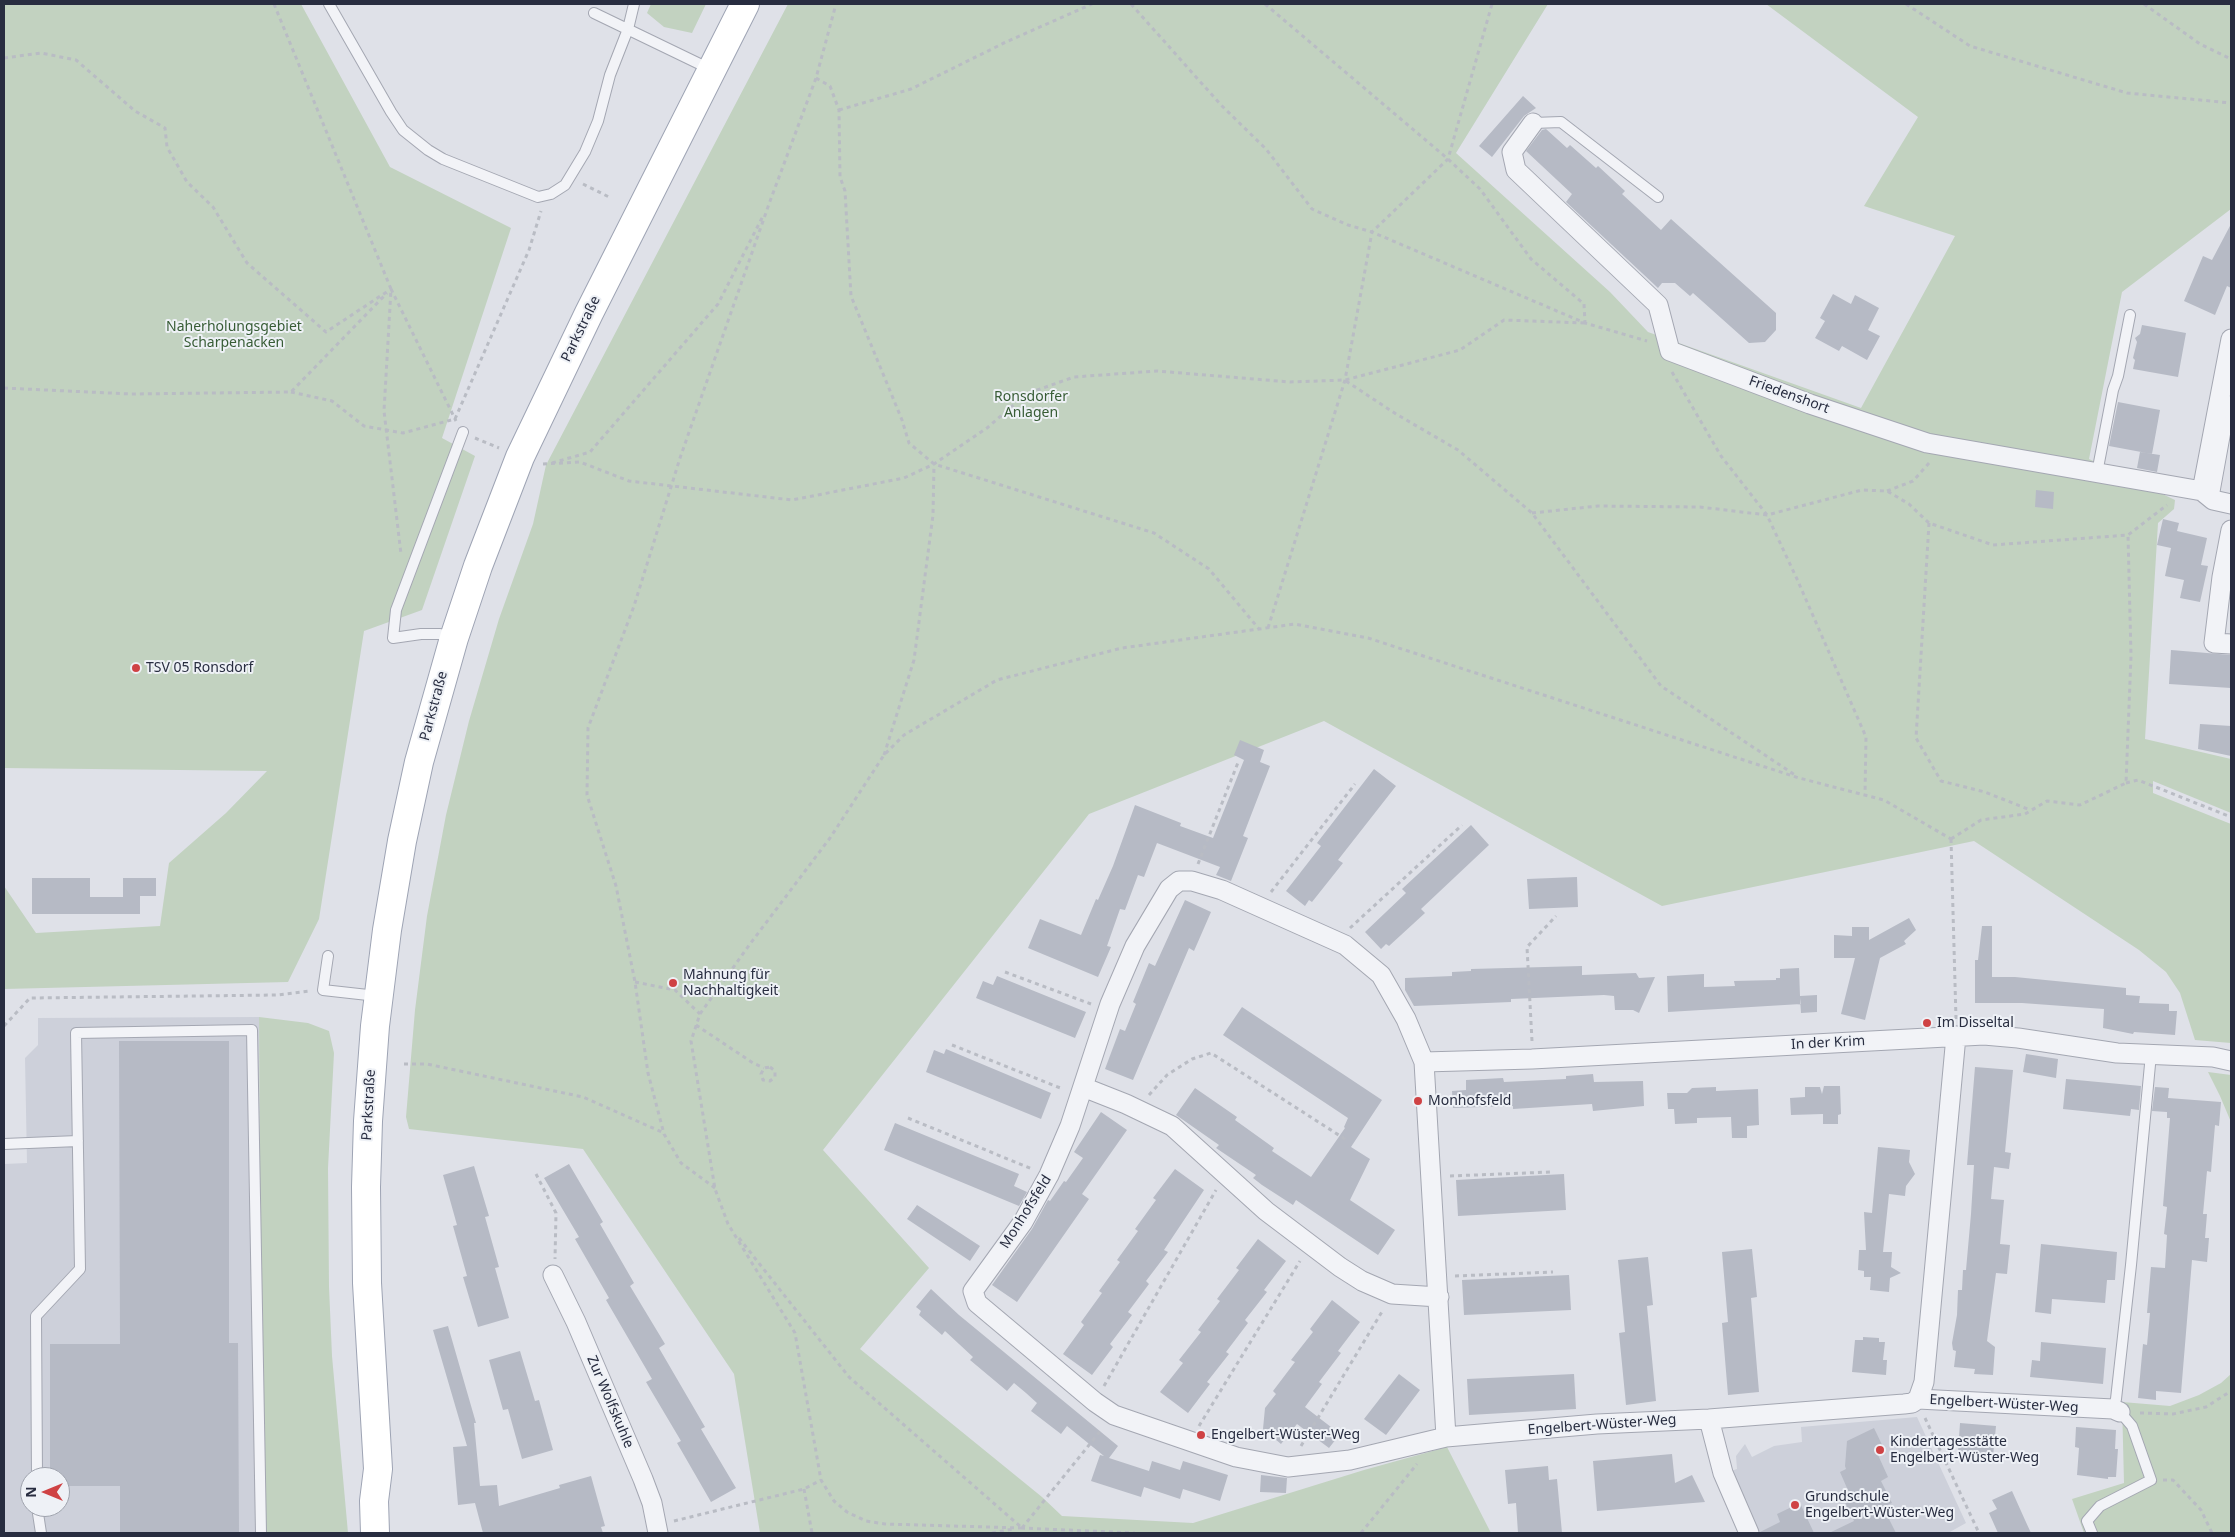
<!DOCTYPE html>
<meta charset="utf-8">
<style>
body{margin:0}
#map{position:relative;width:2235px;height:1537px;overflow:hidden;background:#dfe1e8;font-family:"Noto Sans",sans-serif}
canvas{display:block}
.frame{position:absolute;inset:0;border:5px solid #282d40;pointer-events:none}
.north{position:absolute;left:20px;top:1467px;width:50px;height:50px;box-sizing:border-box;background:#eef1f6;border:1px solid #9fa3ad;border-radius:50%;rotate:270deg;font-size:14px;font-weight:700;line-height:20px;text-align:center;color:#282d40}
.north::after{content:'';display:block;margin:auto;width:18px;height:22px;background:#cf4244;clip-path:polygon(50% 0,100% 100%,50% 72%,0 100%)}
</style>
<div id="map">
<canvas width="2235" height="1537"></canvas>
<div class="frame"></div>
<div class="north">N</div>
</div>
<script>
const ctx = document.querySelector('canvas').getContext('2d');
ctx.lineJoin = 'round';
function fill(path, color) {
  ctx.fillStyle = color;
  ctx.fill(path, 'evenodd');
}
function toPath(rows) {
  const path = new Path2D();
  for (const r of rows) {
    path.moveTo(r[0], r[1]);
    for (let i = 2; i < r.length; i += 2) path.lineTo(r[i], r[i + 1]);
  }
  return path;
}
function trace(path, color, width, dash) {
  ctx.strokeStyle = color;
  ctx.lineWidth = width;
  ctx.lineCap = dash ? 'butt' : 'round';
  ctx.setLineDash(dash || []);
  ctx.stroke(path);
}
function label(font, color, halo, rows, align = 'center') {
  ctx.font = font + ' "Noto Sans",sans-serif';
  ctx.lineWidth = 4;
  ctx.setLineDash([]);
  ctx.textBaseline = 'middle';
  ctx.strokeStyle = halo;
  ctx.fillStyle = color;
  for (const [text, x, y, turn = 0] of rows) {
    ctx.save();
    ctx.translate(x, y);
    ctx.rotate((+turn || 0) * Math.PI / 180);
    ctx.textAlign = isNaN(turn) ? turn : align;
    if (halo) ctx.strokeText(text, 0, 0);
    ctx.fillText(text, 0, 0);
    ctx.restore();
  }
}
const built = toPath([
 [259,1017,262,1533,4,1533,4,1164,27,1163,25,1058,38,1045,38,1018],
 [30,1477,60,1477,60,1507,30,1507],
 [1917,1417,1966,1523,1948,1533,1760,1533,1731,1471,1737,1469,1736,1456,1745,1444,1752,1457,1774,1446,1802,1442,1801,1427]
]);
const green = toPath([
 [4,4,301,4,390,167,511,228,442,438,475,456,422,610,364,631,319,919,288,982,4,989,4,886,36,933,160,926,169,863,226,813,267,771,4,768],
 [651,4,706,4,692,33,664,27,647,13],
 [788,4,1548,4,1456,153,1610,292,1648,332,1861,408,1955,236,1864,206,1918,117,1766,4,2231,4,2231,209,2122,292,2089,459,2175,500,2174,509,2158,523,2145,739,2231,759,2231,813,2153,781,2153,793,2231,824,2231,1043,2195,1040,2180,993,2166,972,2139,950,1974,841,1662,906,1324,721,1089,814,823,1150,929,1268,860,1349,1042,1497,1062,1516,1193,1523,1364,1470,1447,1447,1491,1533,760,1533,734,1374,583,1149,409,1129,406,1117,415,1010,427,916,446,815,469,721,499,619,533,524,546,465],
 [259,1017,308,1023,329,1031,334,1053,328,1168,329,1287,332,1356,348,1533,262,1533],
 [2208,1072,2231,1075,2231,1122,2220,1096],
 [2231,1374,2231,1533,2084,1533,2072,1499,2124,1483,2122,1402,2170,1406,2199,1395,2221,1383]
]);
const building = toPath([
 [1523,96,1536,108,1524,116,1492,157,1479,146],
 [1546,129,1567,148,1570,145,1596,168,1598,166,1625,191,1622,194,1661,230,1671,219,1776,313,1776,330,1765,342,1749,343,1693,293,1690,296,1675,283,1662,283,1658,288,1566,202,1572,194,1526,151,1542,130],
 [2231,224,2231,288,2227,286,2215,315,2184,301,2203,256,2212,260],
 [1833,294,1851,304,1855,295,1879,308,1868,330,1880,336,1867,360,1842,346,1839,351,1815,338,1825,321,1820,318],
 [2142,325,2186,333,2178,377,2133,369,2135,360,2133,358,2137,342,2135,338,2140,334],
 [2118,402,2160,410,2152,454,2109,446],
 [2140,452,2160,455,2157,472,2137,468],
 [2036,490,2054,492,2053,509,2035,507],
 [2163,519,2179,523,2177,531,2207,538,2201,565,2208,566,2200,602,2180,598,2184,580,2165,576,2171,548,2157,545],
 [2171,650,2231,655,2231,688,2169,684],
 [2200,724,2231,726,2231,756,2198,749],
 [1240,740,1264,750,1260,762,1270,766,1243,836,1248,838,1231,881,1216,875,1220,867,1157,843,1144,877,1138,875,1125,910,1120,909,1107,946,1111,947,1098,977,1028,948,1040,919,1081,935,1096,899,1098,900,1113,866,1135,805,1181,823,1180,826,1213,838,1244,760,1234,755],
 [1374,769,1396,786,1338,860,1343,863,1312,902,1309,900,1305,906,1286,891,1321,846,1317,843],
 [1471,825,1489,845,1421,909,1425,913,1389,946,1386,944,1381,949,1365,932,1406,893,1402,889],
 [1577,877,1578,907,1529,909,1527,879],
 [32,878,90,878,90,897,123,897,123,878,156,878,156,896,140,896,140,914,32,914],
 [1185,900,1211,912,1194,951,1189,948,1133,1080,1105,1069,1120,1029,1125,1031,1136,1004,1133,1002,1149,963,1155,966],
 [1909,918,1916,930,1904,941,1906,944,1880,958,1865,1020,1841,1014,1855,958,1834,958,1834,935,1852,936,1852,927,1869,927,1869,940],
 [1982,926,1992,926,1992,977,2015,977,2126,988,2126,995,2140,996,2139,1003,2169,1004,2169,1011,2177,1011,2175,1035,2134,1032,2133,1034,2103,1028,2104,1009,2022,1003,1975,1003,1975,960,1978,960],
 [1582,966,1582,975,1636,973,1639,978,1655,977,1639,1013,1633,1010,1615,1010,1614,996,1604,995,1511,999,1511,1002,1414,1006,1405,990,1405,978,1452,976,1452,972,1471,971,1471,969],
 [1799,968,1800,996,1817,995,1817,1012,1801,1013,1800,998,1801,1004,1668,1012,1667,976,1704,974,1704,987,1735,986,1734,981,1776,980,1776,978,1780,978,1780,969],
 [997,976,1086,1012,1075,1038,976,998,983,981,993,985],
 [1242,1007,1382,1100,1351,1147,1370,1159,1350,1200,1395,1230,1378,1255,1296,1200,1293,1205,1262,1185,1253,1178,1256,1175,1216,1148,1219,1145,1176,1115,1195,1088,1237,1117,1235,1120,1274,1148,1272,1151,1311,1177,1345,1128,1344,1127,1348,1118,1223,1035],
 [119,1041,229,1041,229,1343,238,1343,239,1533,120,1533,120,1486,60,1486,60,1477,50,1477,50,1344,120,1344],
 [946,1049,1051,1093,1041,1119,926,1072,934,1050,944,1054],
 [2026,1054,2058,1059,2056,1078,2023,1072],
 [1975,1067,2013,1070,2005,1152,2011,1153,2009,1169,1994,1167,1991,1199,2004,1200,2000,1244,2010,1245,2007,1274,1996,1273,1987,1341,1995,1347,1993,1375,1974,1374,1975,1369,1954,1367,1956,1351,1953,1350,1952,1343,1957,1315,1958,1290,1962,1290,1963,1270,1966,1270,1971,1214,1974,1165,1967,1165],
 [1593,1074,1594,1082,1643,1081,1644,1106,1593,1111,1592,1104,1513,1109,1513,1106,1453,1108,1452,1091,1466,1090,1466,1080,1503,1078,1504,1082,1566,1079,1566,1076],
 [2066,1079,2141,1086,2139,1110,2131,1109,2130,1116,2063,1109],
 [1824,1086,1840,1086,1841,1114,1838,1115,1838,1124,1823,1124,1823,1114,1791,1115,1790,1098,1805,1097,1805,1087,1820,1087,1822,1094],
 [1716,1087,1716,1091,1758,1089,1759,1125,1747,1126,1747,1138,1732,1138,1731,1117,1697,1118,1697,1123,1675,1124,1674,1109,1668,1109,1667,1093,1687,1093,1692,1088],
 [2155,1087,2169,1088,2168,1098,2221,1102,2219,1126,2215,1125,2211,1172,2207,1171,2203,1214,2207,1214,2205,1238,2209,1238,2207,1262,2192,1260,2181,1393,2156,1391,2156,1400,2138,1398,2143,1344,2147,1345,2150,1313,2147,1313,2151,1267,2165,1268,2167,1235,2164,1234,2167,1207,2163,1206,2170,1118,2167,1118,2167,1112,2152,1111],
 [1101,1112,1127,1130,1082,1194,1089,1199,1017,1302,992,1285,1032,1229,1048,1200,1050,1201,1064,1181,1066,1182,1083,1158,1074,1152],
 [895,1123,1019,1174,1014,1186,1027,1192,1019,1206,884,1150],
 [1878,1147,1910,1150,1909,1162,1915,1174,1906,1186,1905,1196,1889,1194,1883,1252,1892,1252,1891,1267,1901,1273,1890,1278,1889,1292,1870,1290,1871,1277,1864,1277,1864,1271,1858,1270,1859,1250,1866,1250,1864,1212,1872,1213],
 [569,1164,603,1222,600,1224,634,1283,630,1286,665,1344,659,1348,705,1427,701,1429,736,1488,711,1502,677,1443,681,1441,646,1382,652,1379,606,1300,609,1298,575,1239,579,1237,544,1178],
 [474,1166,489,1216,485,1217,499,1267,495,1268,509,1318,478,1327,463,1277,467,1276,453,1226,457,1225,443,1175],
 [1175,1169,1204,1190,1164,1250,1168,1252,1146,1281,1149,1284,1128,1312,1132,1315,1110,1344,1113,1347,1092,1375,1063,1354,1084,1325,1081,1322,1102,1293,1099,1291,1120,1262,1117,1260,1138,1231,1135,1229,1156,1200,1153,1198],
 [1564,1174,1566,1210,1458,1216,1456,1180],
 [917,1205,980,1246,970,1261,907,1219],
 [1258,1239,1286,1261,1264,1290,1267,1292,1245,1320,1248,1323,1226,1352,1229,1354,1207,1382,1210,1384,1188,1413,1160,1392,1183,1363,1179,1360,1201,1332,1198,1330,1220,1301,1217,1299,1239,1270,1236,1268],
 [2041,1244,2117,1252,2115,1280,2107,1280,2105,1303,2052,1299,2051,1314,2035,1312],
 [1752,1249,1757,1297,1751,1298,1759,1392,1728,1395,1722,1323,1728,1322,1722,1252],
 [1648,1257,1653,1305,1647,1306,1656,1401,1626,1405,1619,1333,1625,1332,1618,1260],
 [1569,1275,1571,1310,1464,1315,1462,1280],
 [931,1289,959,1315,1118,1446,1109,1458,1149,1471,1152,1461,1180,1470,1183,1461,1228,1475,1220,1501,1183,1489,1180,1499,1144,1487,1141,1497,1091,1481,1100,1455,1104,1456,1067,1426,1061,1434,1031,1411,1037,1403,1026,1393,1014,1383,1007,1391,970,1360,973,1357,945,1331,942,1335,919,1315,921,1311,916,1307],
 [1332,1300,1360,1322,1338,1351,1341,1353,1319,1382,1322,1384,1305,1407,1340,1434,1329,1448,1297,1424,1281,1444,1263,1429,1265,1408,1276,1394,1273,1391,1295,1362,1291,1360,1313,1332,1310,1329],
 [448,1326,476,1423,474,1423,480,1486,497,1485,499,1506,560,1488,559,1485,591,1476,605,1526,601,1527,603,1533,483,1533,475,1503,458,1505,453,1447,467,1446,433,1330],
 [1863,1337,1879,1338,1879,1342,1885,1342,1883,1360,1887,1360,1886,1375,1852,1372,1855,1340,1863,1340],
 [2041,1342,2106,1348,2103,1384,2030,1377,2032,1360,2040,1361],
 [520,1351,535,1401,539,1400,553,1450,522,1459,508,1409,503,1410,489,1360],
 [1399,1374,1420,1390,1386,1435,1364,1419],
 [1574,1374,1576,1409,1469,1415,1467,1379],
 [1960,1423,1996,1426,1993,1456,1958,1453],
 [2076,1427,2116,1430,2115,1449,2118,1449,2116,1477,2108,1477,2108,1479,2077,1475,2079,1448,2075,1447],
 [1874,1428,1885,1451,1878,1455,1888,1477,1881,1481,1892,1503,1883,1507,1896,1533,1829,1533,1854,1521,1843,1498,1850,1495,1840,1472,1846,1469,1845,1466,1847,1441],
 [1672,1454,1675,1483,1692,1475,1705,1502,1597,1511,1593,1461],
 [1548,1466,1549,1480,1557,1479,1562,1533,1518,1533,1516,1503,1508,1504,1505,1470],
 [1261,1475,1287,1478,1286,1493,1260,1492],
 [2012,1491,2025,1520,2031,1533,1998,1533,1989,1513,1997,1509,1992,1500],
 [1800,1503,1814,1533,1760,1533,1760,1532,1780,1522,1777,1514]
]);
const path = toPath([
 [274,4,391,289,384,411,401,554],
 [1131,4,1221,105,1266,149,1312,209,1348,225,1372,232,1585,323,1647,341],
 [1265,4,1448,159,1480,189,1531,259,1584,304,1585,323],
 [1906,4,1970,46,2127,93,2231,103],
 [2144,4,2200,44,2231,59],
 [4,58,41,53,76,60,135,111,165,128,167,147,187,182,213,207,247,263,326,332,391,289],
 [816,78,830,86,839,110,840,177,845,191,851,296,902,420,909,443,934,464,1154,533,1209,569,1259,629],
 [839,110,911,89,1006,42,1092,4],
 [583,184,611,198],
 [391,289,456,421],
 [1672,372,1721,456,1767,515,1797,579,1866,737,1865,795],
 [1346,381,1396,414,1458,450,1532,513,1661,686,1795,775],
 [4,388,131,394,291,392,387,293],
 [291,392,332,401,364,426,403,433,455,419,529,250,541,211],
 [475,438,499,448],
 [552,463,590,452,718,304,763,216],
 [543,464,580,462,629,481,792,500,904,478,934,464,987,428,1026,394,1074,377,1157,371,1290,382,1345,380,1460,350,1504,320,1585,323],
 [1887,491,1913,481,1929,463],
 [1532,513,1598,506,1700,507,1767,515,1862,490,1887,491,1909,504,1929,523,1993,545,2128,535,2167,505],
 [1929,523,1916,738,1941,781,1985,792,2030,810],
 [1268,628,1345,380,1372,232,1448,159,1492,4],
 [884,755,914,660,933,515,934,464],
 [2126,783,2138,780,2231,817],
 [1951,839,1981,820,2025,814,2047,801,2080,805,2126,783,2131,656,2128,535],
 [1951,839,1956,1019],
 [1198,864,1239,760],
 [1271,892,1355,784],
 [1350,928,1462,825],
 [1005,972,1091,1004],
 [635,982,675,990,700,1014],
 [696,1025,753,1063,764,1068],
 [4,1026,30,998,278,995,310,991],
 [1532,1041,1527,947,1556,916],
 [952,1045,1063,1089],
 [404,1064,427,1064,583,1097,664,1133],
 [770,1067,775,1071,775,1077,770,1081,763,1080,761,1074,764,1068,770,1067],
 [1149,1095,1167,1075,1192,1059,1211,1053,1348,1141],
 [908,1118,1032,1169],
 [536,1174,556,1213,555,1259],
 [1450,1176,1551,1172],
 [715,1188,681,1163,664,1134,648,1073,635,982,616,886,587,795,588,728,634,606,680,458,769,204,816,78,836,4],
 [739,1238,849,1377,1021,1527],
 [1455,1276,1553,1272],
 [1104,1386,1216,1190],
 [2140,1413,2173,1414,2206,1407,2231,1391],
 [1925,1418,1979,1533],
 [1199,1426,1300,1261],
 [1301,1446,1383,1310],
 [2163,1480,2173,1480,2201,1510,2212,1533],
 [804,1489,812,1533],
 [674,1521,804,1489,821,1480],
 [1021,1528,1135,1533],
 [1022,1528,885,1524,866,1521,847,1512,834,1501,821,1480,795,1333,728,1224,715,1189,691,1041,700,1014,750,944,830,838,884,755,904,735,997,680,1122,648,1295,624,1368,638,1799,778,1884,800,1951,839],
 [1022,1528,1102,1429],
 [992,1533,1013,1529],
 [1361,1533,1417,1464]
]);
const lane = toPath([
 [329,4,391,112,403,130,428,150,443,159,538,197,551,194,565,185,585,152,598,121,610,75,628,29,634,4],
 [594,13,710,69],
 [1533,123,1561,122,1658,197],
 [2097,473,2113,390,2118,376,2130,315],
 [2213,500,2231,401],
 [453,638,440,634,421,634,393,638,396,610,463,432],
 [328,956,323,990,377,996],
 [4,1144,78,1141],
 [2113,1409,2116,1399,2131,1265,2151,1054],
 [37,1477,36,1316,80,1269,76,1033,252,1030,261,1533],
 [37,1507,41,1533],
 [2092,1533,2087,1521,2100,1506,2151,1480,2132,1426,2120,1412]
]);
const street = toPath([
 [1533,123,1512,152,1516,170,1658,305,1670,351,1810,404,1927,443,2202,491,2213,500,2231,504],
 [2202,491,2231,339],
 [2231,530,2222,577,2214,643,2231,644],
 [1424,1062,1532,1059,1984,1035,2018,1038,2117,1053,2213,1057,2231,1061],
 [1083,1087,1126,1104,1172,1126,1266,1211,1340,1267,1362,1281,1392,1294,1439,1297],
 [553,1275,576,1322,643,1479,652,1503,658,1533],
 [1918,1399,1924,1382,1956,1036],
 [1709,1419,1723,1473,1749,1533],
 [1446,1437,1424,1062,1406,1019,1381,975,1345,945,1222,890,1192,881,1179,881,1169,889,1135,946,1110,1004,1070,1126,1049,1175,1023,1222,973,1291,977,1303,1095,1402,1114,1415,1236,1457,1288,1467,1350,1460,1446,1437,1597,1424,1709,1419,1904,1404,1912,1403,1918,1399,2113,1409,2120,1412]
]);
const primary = toPath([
 [375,1533,374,1501,378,1469,367,1283,366,1187,368,1121,375,1026,387,930,402,841,419,762,454,638,478,566,520,457,589,313,745,4]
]);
const markers = [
 [136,668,5,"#cf4244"],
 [673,983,5,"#cf4244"],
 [1927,1023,5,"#cf4244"],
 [1418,1101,5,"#cf4244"],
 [1201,1435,5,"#cf4244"],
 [1880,1450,5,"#cf4244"],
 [1795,1505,5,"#cf4244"]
];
const parkNames = [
 ["Naherholungsgebiet",234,327],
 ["Scharpenacken",234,343],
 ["Ronsdorfer",1031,397],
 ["Anlagen",1031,413]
];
const streetNames = [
 ["Parkstraße",581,329,-64],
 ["Friedenshort",1789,395,20],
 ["Parkstraße",434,706,-75],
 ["In der Krim",1828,1043,-3],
 ["Parkstraße",369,1105,-87],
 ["Monhofsfeld",1026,1212,-58],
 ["Zur Wolfskuhle",610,1402,67],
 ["Engelbert-Wüster-Weg",2004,1404,3],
 ["Engelbert-Wüster-Weg",1602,1425,-4]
];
const poiNames = [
 ["TSV 05 Ronsdorf",146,668],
 ["Mahnung für",683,975],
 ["Nachhaltigkeit",683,991],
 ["Im Disseltal",1937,1023],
 ["Monhofsfeld",1428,1101],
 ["Engelbert-Wüster-Weg",1211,1435],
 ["Kindertagesstätte",1890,1442],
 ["Engelbert-Wüster-Weg",1890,1458],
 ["Grundschule",1805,1497],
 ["Engelbert-Wüster-Weg",1805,1513]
];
fill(built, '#cdd0da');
fill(green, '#c2d2c0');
fill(building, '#b6bac5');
trace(lane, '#a4a7b2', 12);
trace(street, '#a4a7b2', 21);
trace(primary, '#9ea4b4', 30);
trace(path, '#b9bcc4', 3, [4, 4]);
trace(lane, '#f2f3f7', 10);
trace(street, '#f2f3f7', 19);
trace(primary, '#fff', 28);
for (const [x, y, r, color] of markers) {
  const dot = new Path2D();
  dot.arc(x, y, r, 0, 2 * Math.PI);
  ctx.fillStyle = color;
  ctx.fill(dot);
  trace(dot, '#eef1f6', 2);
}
label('14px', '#375c35', '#eef1f6', parkNames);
label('14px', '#282d40', '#eef1f6', streetNames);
label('14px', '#282d40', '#eef1f6', poiNames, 'left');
</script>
